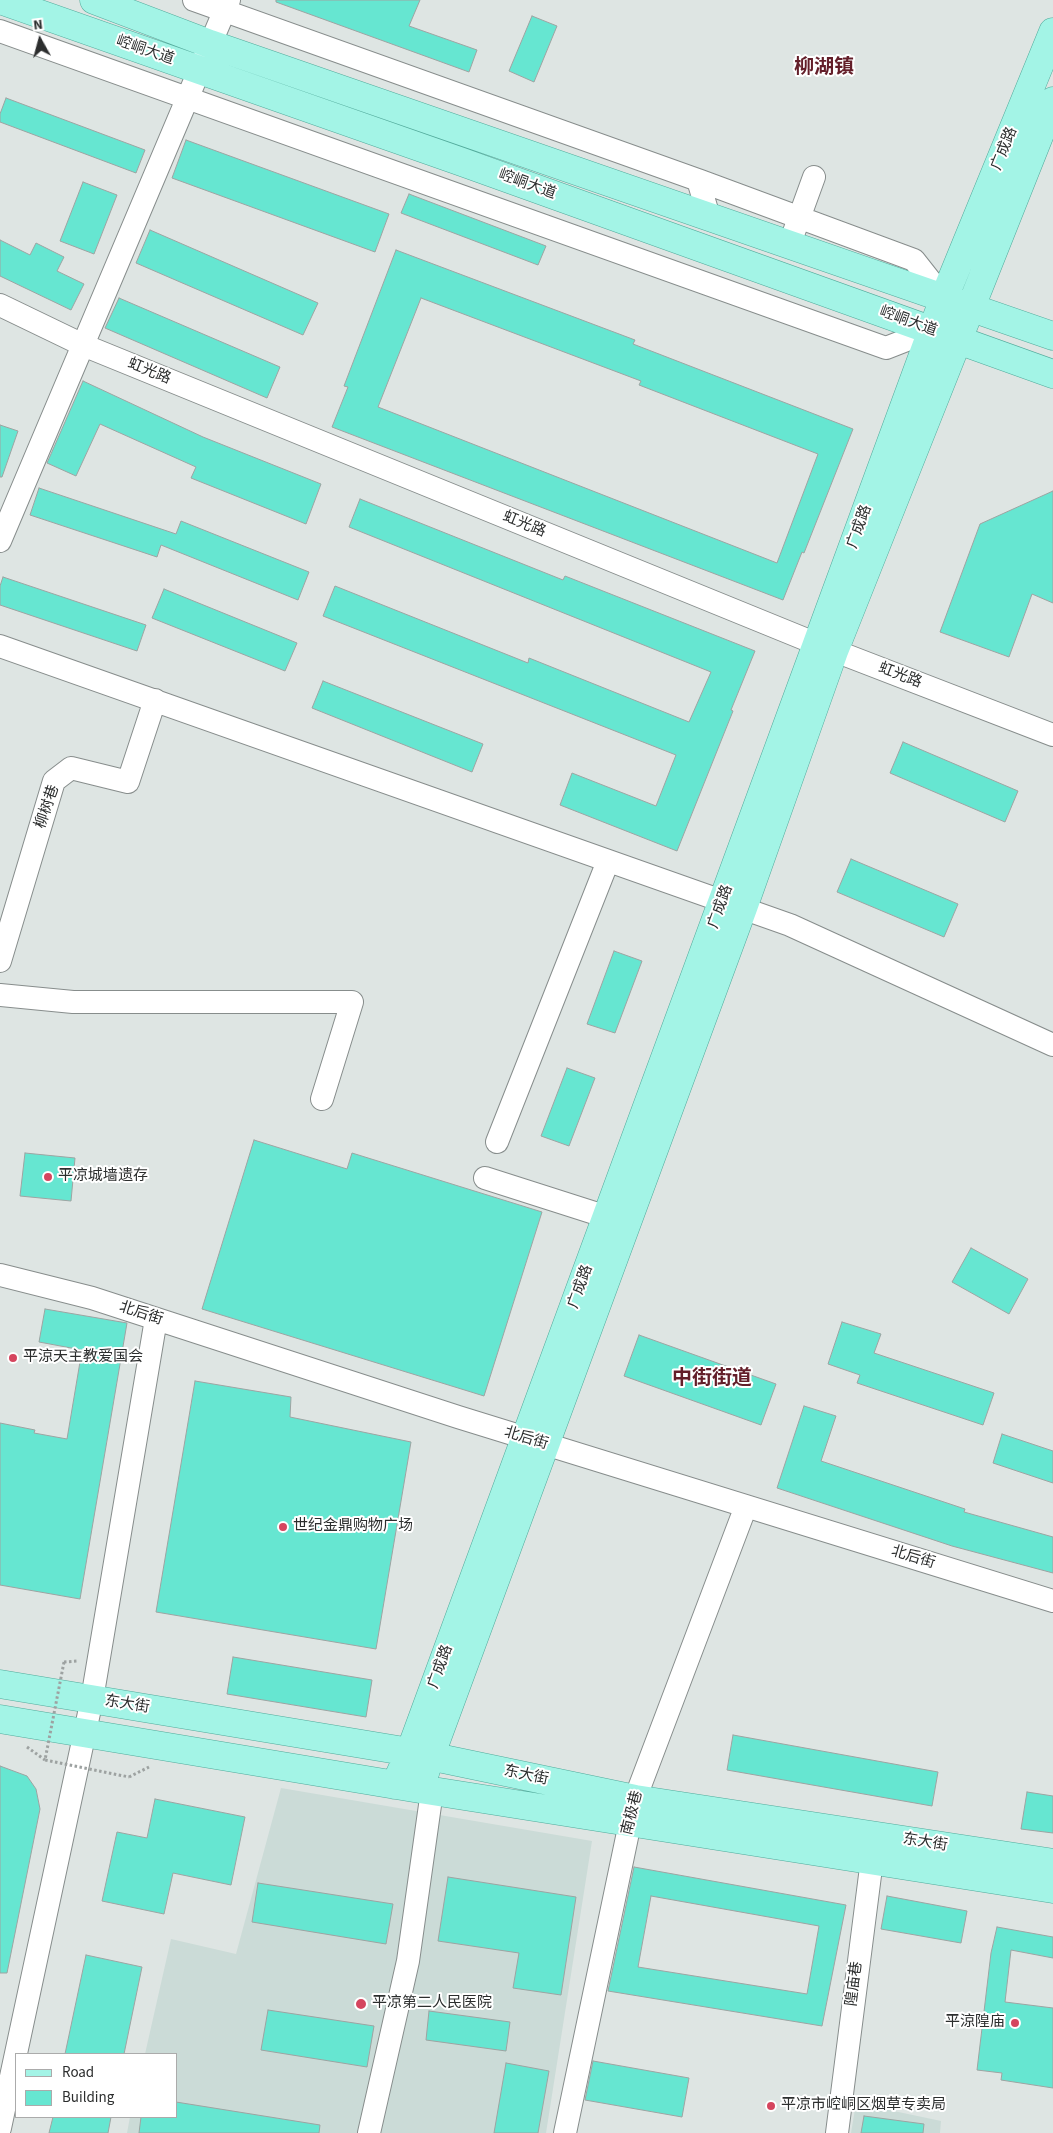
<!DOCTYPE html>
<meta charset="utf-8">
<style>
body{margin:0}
#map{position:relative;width:1053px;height:2133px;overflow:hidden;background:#dee5e3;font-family:"Source Sans 3",sans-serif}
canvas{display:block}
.legend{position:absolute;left:15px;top:2053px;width:162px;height:65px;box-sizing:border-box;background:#fff;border:1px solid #ababab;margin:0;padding:6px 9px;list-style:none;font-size:15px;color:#2c2e2e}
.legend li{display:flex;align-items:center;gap:10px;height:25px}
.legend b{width:25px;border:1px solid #ababab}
.north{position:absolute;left:15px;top:15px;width:50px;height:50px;-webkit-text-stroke:4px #fff;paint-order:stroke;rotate:353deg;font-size:14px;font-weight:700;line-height:20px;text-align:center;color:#2c2e2e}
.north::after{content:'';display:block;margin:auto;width:18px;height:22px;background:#2c2e2e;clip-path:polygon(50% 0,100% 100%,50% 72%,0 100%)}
</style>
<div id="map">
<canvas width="1053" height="2133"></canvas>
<ul class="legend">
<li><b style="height:6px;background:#a3f4e6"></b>Road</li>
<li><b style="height:14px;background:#66e6d1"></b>Building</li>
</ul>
<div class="north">N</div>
</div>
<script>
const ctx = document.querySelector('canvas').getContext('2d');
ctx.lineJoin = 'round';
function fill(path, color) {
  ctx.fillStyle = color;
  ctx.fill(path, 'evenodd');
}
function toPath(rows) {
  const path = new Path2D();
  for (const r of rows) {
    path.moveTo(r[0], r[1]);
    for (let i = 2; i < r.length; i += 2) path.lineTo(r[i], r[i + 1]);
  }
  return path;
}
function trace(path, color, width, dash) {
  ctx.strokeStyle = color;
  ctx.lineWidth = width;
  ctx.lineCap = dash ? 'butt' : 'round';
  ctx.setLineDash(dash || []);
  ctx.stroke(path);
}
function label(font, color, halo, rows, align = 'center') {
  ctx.font = font + ' "Source Sans 3","Noto Sans SC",sans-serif';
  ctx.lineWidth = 4;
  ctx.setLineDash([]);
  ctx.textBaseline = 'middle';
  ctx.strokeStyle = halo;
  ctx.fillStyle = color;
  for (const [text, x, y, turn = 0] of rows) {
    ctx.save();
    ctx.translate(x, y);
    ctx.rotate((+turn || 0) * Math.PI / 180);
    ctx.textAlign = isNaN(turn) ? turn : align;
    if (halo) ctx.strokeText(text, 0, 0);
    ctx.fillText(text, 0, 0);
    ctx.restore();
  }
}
const built = toPath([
 [281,1788,592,1841,546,2133,127,2133,130,2117,176,2117,176,2054,145,2054,171,1939,236,1954],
 [856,2103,941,2121,940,2133,851,2133]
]);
const building = toPath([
 [276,0,420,0,409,26,477,50,469,72,276,2,276,0],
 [532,16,557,26,534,82,509,71,532,16],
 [6,98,145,150,136,173,0,122,0,114,6,98],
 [186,140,389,214,375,252,172,178,186,140],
 [83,182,117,195,94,254,60,241,83,182],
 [409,194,546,246,538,265,401,213,409,194],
 [150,230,318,303,303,335,136,263,150,230],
 [0,240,30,255,36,243,64,257,57,271,84,284,71,310,0,276,0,240],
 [396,250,635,340,633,344,853,429,804,553,802,552,783,600,332,427,348,387,344,386,396,250],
 [421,298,641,381,639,385,818,454,777,563,378,407,421,298],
 [119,298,280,367,267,398,105,328,119,298],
 [83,381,203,437,321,484,306,524,191,478,196,467,100,424,76,476,47,463,83,381],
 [0,425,18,431,2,477,0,477,0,425],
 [39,488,176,534,181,521,309,572,298,600,161,545,157,557,30,515,39,488],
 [1053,491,1053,603,1032,594,1009,657,940,632,980,524,1053,491],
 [360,499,563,580,565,576,755,651,731,710,733,711,677,851,560,805,572,773,656,806,676,755,323,616,335,586,528,663,529,658,689,722,711,672,349,527,360,499],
 [3,577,146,625,137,651,0,605,0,586,3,577],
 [164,589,297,643,285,671,152,618,164,589],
 [323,681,483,744,472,772,312,708,323,681],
 [903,742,1018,791,1005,822,890,773,903,742],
 [851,859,958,904,944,937,837,892,851,859],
 [614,951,642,961,615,1033,587,1024,614,951],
 [567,1068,595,1078,569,1146,541,1136,567,1068],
 [254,1140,347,1169,352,1153,542,1212,484,1396,202,1309,254,1140],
 [25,1153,75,1158,71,1201,20,1196,25,1153],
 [971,1248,1028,1279,1009,1314,952,1282,971,1248],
 [45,1309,127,1323,80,1599,0,1585,0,1423,35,1430,34,1433,67,1439,82,1350,39,1342,45,1309],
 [842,1322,881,1334,874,1353,994,1393,983,1425,857,1383,860,1375,828,1364,842,1322],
 [639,1335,776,1384,761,1425,624,1376,639,1335],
 [195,1381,291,1397,290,1417,411,1442,376,1649,156,1612,195,1381],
 [804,1406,836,1416,821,1461,965,1509,964,1512,1053,1537,1053,1573,952,1546,777,1488,804,1406],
 [1002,1434,1053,1451,1053,1483,993,1463,1002,1434],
 [233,1657,372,1680,366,1717,227,1694,233,1657],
 [733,1735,938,1772,932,1806,727,1770,733,1735],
 [0,1766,27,1776,36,1789,40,1809,7,1973,0,1973,0,1766],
 [1027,1792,1053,1796,1053,1833,1021,1829,1027,1792],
 [155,1799,245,1817,231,1885,173,1873,164,1914,102,1901,117,1832,147,1838,155,1799],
 [634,1867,846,1905,822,2026,608,1991,634,1867],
 [651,1896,819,1926,807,1994,638,1967,651,1896],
 [448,1877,576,1897,561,1995,513,1988,519,1953,438,1941,448,1877],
 [258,1883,393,1904,386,1944,252,1922,258,1883],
 [887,1896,967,1911,961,1943,881,1929,887,1896],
 [997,1927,1053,1937,1053,1958,1011,1950,1005,2002,1053,2008,1053,2088,1001,2080,1002,2073,977,2070,991,1953,997,1927],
 [86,1955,142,1967,124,2054,65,2054,86,1955],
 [268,2010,374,2026,367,2067,261,2050,268,2010],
 [429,2011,510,2022,506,2051,426,2040,429,2011],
 [593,2061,689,2078,682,2117,585,2100,593,2061],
 [506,2063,549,2071,538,2133,494,2133,506,2063],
 [176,2102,320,2125,319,2133,139,2133,141,2117,176,2117,176,2102],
 [864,2116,924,2124,923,2133,861,2133,864,2116],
 [53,2117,111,2117,108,2133,49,2133,53,2117]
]);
const path = toPath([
 [64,1662,78,1661],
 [27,1747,45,1760],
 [129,1777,149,1767]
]);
const minor = toPath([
 [194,0,698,180,709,217],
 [0,31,886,348,932,330],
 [698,180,914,260,944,298],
 [794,232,814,177],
 [0,305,83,345,817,644,1053,735],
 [0,541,229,0],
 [0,646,790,925,1053,1045],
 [0,961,54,781,71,768,128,782,155,700],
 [0,995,73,1002,352,1002,322,1099],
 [497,1142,608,861],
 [485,1178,607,1217],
 [0,1275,92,1298,458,1417,1053,1601],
 [0,2128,92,1699,156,1319],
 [369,2133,408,1961,432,1791],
 [565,2133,635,1799,746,1506],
 [837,2133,874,1844]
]);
const major = toPath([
 [0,0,462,162,1053,374],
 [94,0,210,44,1053,336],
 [0,1684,410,1752,635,1799,1053,1863],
 [0,1719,420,1789,1053,1889],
 [395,1785,410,1752,944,298,1053,32],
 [420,1789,430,1757,743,908,834,651,1053,101]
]);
const pathBridge = toPath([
 [64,1662,45,1760,129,1777]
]);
const markers = [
 [48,1177,5,"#d5455e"],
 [13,1358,5,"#d5455e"],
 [283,1527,5,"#d5455e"],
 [361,2004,6,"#d5455e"],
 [1015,2023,5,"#d5455e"],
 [771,2106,5,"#d5455e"]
];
const streetNames = [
 ["崆峒大道",145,51,19],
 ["广成路",1005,149,-68],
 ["崆峒大道",527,185,20],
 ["崆峒大道",908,322,20],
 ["虹光路",149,372,22],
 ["虹光路",524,525,22],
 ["广成路",860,527,-70],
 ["虹光路",900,676,21],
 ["柳树巷",48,807,-71],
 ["广成路",721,907,-70],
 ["广成路",581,1287,-70],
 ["北后街",141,1314,18],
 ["北后街",526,1439,17],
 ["北后街",913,1558,17],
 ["广成路",441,1667,-70],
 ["东大街",127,1705,9],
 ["东大街",526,1776,12],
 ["南极巷",633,1813,-76],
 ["东大街",925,1843,9],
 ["隍庙巷",855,1984,-83]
];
const poiNames = [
 ["平凉城墙遗存",58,1177],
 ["平涼天主教爱国会",23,1358],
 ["世纪金鼎购物广场",293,1527],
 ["平凉第二人民医院",372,2004],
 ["平涼隍庙",1005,2023,"right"],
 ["平凉市崆峒区烟草专卖局",781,2106]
];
const districtNames = [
 ["柳湖镇",824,69],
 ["中街街道",712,1380]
];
fill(built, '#cbdbd7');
fill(building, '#66e6d1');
trace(building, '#9da4a2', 1);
trace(minor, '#878d8c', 24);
trace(major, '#52aa9b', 29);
trace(path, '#9da2a1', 3, [2.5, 2.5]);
trace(minor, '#fff', 22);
trace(major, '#a3f4e6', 28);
trace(pathBridge, '#9da2a1', 3, [2.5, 2.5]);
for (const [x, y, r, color] of markers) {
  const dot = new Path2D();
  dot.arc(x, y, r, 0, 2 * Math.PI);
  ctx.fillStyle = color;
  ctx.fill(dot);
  trace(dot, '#fff', 2);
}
label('15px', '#2c2e2e', '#fff', streetNames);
label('15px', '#2c2e2e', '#fff', poiNames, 'left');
label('bold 20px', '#631e29', '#fff', districtNames);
</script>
